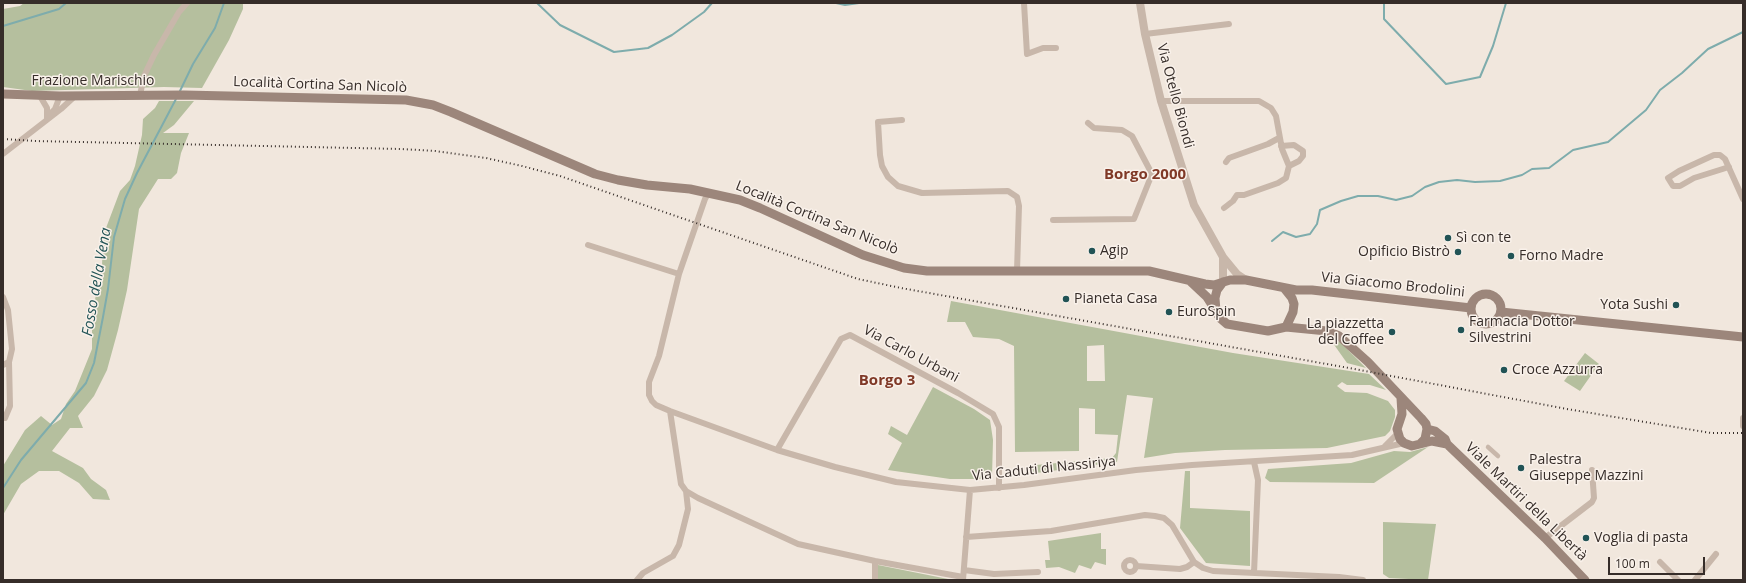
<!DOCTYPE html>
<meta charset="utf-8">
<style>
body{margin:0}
#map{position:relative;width:1746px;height:583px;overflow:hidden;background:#f1e7dd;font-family:"Open Sans",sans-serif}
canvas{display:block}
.frame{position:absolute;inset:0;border:4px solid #362d29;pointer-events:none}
.scale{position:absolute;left:1608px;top:557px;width:97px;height:18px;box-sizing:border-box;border:2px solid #362d29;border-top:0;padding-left:5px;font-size:12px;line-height:14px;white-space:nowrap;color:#362d29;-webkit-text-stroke:3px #f9f1ea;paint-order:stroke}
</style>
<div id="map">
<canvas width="1746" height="583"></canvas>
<div class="frame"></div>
<div class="scale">100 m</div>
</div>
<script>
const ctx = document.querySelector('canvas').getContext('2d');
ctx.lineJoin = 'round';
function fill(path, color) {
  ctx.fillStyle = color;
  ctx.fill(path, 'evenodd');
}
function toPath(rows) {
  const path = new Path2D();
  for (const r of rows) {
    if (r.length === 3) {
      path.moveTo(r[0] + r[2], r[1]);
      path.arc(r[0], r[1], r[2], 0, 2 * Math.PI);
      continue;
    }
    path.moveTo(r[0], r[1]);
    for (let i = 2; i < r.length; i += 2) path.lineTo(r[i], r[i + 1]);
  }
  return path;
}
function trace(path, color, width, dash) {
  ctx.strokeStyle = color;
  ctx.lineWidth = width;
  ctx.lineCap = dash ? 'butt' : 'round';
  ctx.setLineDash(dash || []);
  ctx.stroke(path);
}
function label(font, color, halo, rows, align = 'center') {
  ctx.font = font + ' "Open Sans",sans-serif';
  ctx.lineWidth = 3;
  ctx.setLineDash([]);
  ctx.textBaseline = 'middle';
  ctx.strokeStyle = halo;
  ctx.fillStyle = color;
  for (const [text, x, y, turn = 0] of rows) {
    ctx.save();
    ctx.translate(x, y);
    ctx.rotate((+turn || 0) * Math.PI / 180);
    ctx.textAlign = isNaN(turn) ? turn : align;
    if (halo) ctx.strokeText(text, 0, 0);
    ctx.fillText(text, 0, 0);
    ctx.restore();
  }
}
const green = toPath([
 [24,3,243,3,243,9,229,40,202,88,164,87,32,91,3,87,3,9,20,6],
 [159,101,194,101,174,125,163,133,189,133,181,153,177,173,171,179,158,179,139,209,127,290,118,330,107,370,94,396,78,416,83,428,70,428,52,451,83,468,91,479,106,490,110,500,93,499,79,483,59,471,39,471,21,484,3,515,3,466,25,430,41,416,52,425,61,419,66,404,75,391,92,349,92,314,102,266,103,236,120,191,130,180,135,166,142,135,143,119,155,108],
 [951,301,1233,353,1369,374,1386,390,1370,385,1347,385,1342,382,1337,386,1345,392,1367,393,1388,401,1395,410,1395,417,1390,431,1385,436,1327,448,1225,450,1175,453,1144,458,1153,398,1127,395,1117,462,1029,474,1029,468,1036,465,1112,458,1116,453,1118,435,1095,434,1095,409,1079,408,1079,451,1015,452,1014,346,999,339,973,337,965,322,947,322],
 [1104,345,1105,381,1087,381,1087,346],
 [1330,339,1340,342,1366,368,1347,363],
 [1585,353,1599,364,1580,391,1564,381],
 [933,387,974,409,990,420,993,440,992,476,982,479,950,479,888,470,902,443,888,434,891,426,907,435],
 [1428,447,1374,483,1270,482,1265,478,1268,469,1351,463,1394,451,1410,452],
 [1185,471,1190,471,1190,508,1250,511,1250,566,1206,563,1180,528],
 [1383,522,1436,524,1428,580,1389,578,1383,574],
 [1101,533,1101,549,1106,549,1106,565,1095,562,1091,569,1079,565,1075,573,1059,567,1046,568,1045,560,1050,560,1048,541],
 [878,565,953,580,877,580]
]);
const stream = toPath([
 [537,3,560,25,614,52,648,48,672,35,704,12,712,3],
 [836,3,845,5,859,3],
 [1384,3,1384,19,1446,84,1480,77,1493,46,1506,3],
 [3,26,59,9,66,3],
 [179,93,193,64,215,28,224,3],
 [1272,241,1283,232,1296,237,1310,234,1317,224,1320,210,1341,201,1358,196,1378,196,1396,200,1412,196,1425,187,1439,182,1457,180,1475,182,1500,181,1522,175,1532,169,1549,168,1573,150,1608,142,1646,110,1660,90,1682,73,1708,49,1743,32],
 [3,488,21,460,86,383,94,363,103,317,108,289,114,237,125,199,137,173,176,99]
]);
const pedestrian = toPath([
 [1488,447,1498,456]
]);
const minor = toPath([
 [1024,3,1027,54,1043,48,1056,48],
 [1145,34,1229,24],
 [140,95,144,76,154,55,179,12,187,3],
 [40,96,47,108,47,118],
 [1161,101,1259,101,1271,108,1276,116,1282,149,1289,166,1286,178,1278,183,1244,195,1237,195,1233,201,1224,208],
 [52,112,55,109,60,96],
 [902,120,878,122,880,155,882,166,888,177,898,186,922,193,1008,191,1017,197,1019,206,1017,271],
 [1088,123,1094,128,1122,130,1132,136,1152,174,1182,172],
 [1281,146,1294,145,1303,151,1303,156,1299,161,1289,166],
 [3,154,61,109,75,96],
 [1226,162,1229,158,1268,144,1279,138],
 [1729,167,1694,178,1680,186,1673,186,1668,178,1679,171,1714,155,1720,155,1725,159,1743,199],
 [709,192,705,199,679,274,659,356,649,382,649,395,652,401,656,405,670,411,777,450,835,467,896,482,970,490,1024,485,1136,470,1192,465,1352,455,1404,443],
 [1053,220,1134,219,1152,174],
 [588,245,679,274],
 [3,297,8,310,12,349,9,362,3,365],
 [670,411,681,484,686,491,698,498,798,544,875,561,963,577],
 [5,418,10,406,9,362],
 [1743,418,1743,426],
 [1385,446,1397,434],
 [777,450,841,339,850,335,958,393,993,414,999,427,999,488],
 [1254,462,1258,480,1254,573],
 [966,537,1051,531,1145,515,1155,516,1164,518,1172,525,1194,562,1203,568,1213,571,1339,577,1363,580],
 [1545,538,1592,502,1594,498,1592,470],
 [1130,566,6],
 [1660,562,1678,580],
 [1136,566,1180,569,1187,567,1194,562],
 [964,570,994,574,1038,572],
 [637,580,643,573,673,556,679,545,688,509,686,491],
 [875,580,875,561],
 [963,580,970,490],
 [1695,580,1716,554]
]);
const tertiary = toPath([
 [1140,3,1145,34,1161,101,1194,205,1223,257,1237,274,1246,280],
 [1223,258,1223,282]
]);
const secondary = toPath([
 [3,94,60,96,184,95,406,100,433,105,451,112,595,174,618,180,647,185,690,189,740,200,760,208,863,255,904,268,927,271,1149,271,1205,284,1214,285,1230,280,1246,280,1296,290,1312,290,1471,308],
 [1191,282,1207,297,1214,308],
 [1223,282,1217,290,1215,298,1216,311,1220,318,1227,324,1268,331,1286,327,1293,312,1294,304,1292,298,1284,288],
 [1486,309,15],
 [1501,312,1743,337],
 [1286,327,1327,331,1339,336,1368,362,1421,418,1426,424,1427,429,1425,439,1421,443],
 [1401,398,1402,414,1397,429,1400,439,1404,443,1412,446,1432,441,1447,444],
 [1427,429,1435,431,1445,439,1447,444,1545,538,1585,580]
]);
const rail = toPath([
 [3,139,34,141,401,149,435,151,486,158,522,166,560,176,858,279,901,288,1349,368,1567,409,1711,433,1743,433]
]);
const markers = [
 [1448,238,4,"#215355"],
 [1092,251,4,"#215355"],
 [1458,252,4,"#215355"],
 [1511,256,4,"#215355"],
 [1066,299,4,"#215355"],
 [1676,305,4,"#215355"],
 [1169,312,4,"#215355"],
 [1461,330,4,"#215355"],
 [1392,332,4,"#215355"],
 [1504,370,4,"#215355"],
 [1521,468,4,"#215355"],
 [1586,538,4,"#215355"]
];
const streetNames = [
 ["Frazione Marischio",93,81],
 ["Località Cortina San Nicolò",320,85,2],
 ["Via Otello Biondi",1175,96,75],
 ["Località Cortina San Nicolò",817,218,22],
 ["Via Giacomo Brodolini",1393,285,6],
 ["Via Carlo Urbani",911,354,28],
 ["Via Caduti di Nassiriya",1044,469,-6],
 ["Viale Martiri della Libertà",1526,502,44]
];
const poiNames = [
 ["Sì con te",1456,238],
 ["Agip",1100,251],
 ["Opificio Bistrò",1450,252,"right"],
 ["Forno Madre",1519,256],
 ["Pianeta Casa",1074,299],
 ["Yota Sushi",1668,305,"right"],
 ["EuroSpin",1177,312],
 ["Farmacia Dottor",1469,322],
 ["Silvestrini",1469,338],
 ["La piazzetta",1384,324,"right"],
 ["del Coffee",1384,340,"right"],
 ["Croce Azzurra",1512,370],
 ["Palestra",1529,460],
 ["Giuseppe Mazzini",1529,476],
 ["Voglia di pasta",1594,538]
];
const neighbourhoodNames = [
 ["Borgo 2000",1145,175],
 ["Borgo 3",887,381]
];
const waterNames = [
 ["Fosso della Vena",97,282,-80]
];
fill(green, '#b5bf9e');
trace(stream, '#7eacac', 2);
trace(pedestrian, '#c8b7aa', 4.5);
trace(minor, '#c8b7aa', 6);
trace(tertiary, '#c8b7aa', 8);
trace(secondary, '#9c867b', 9);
trace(rail, '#362d29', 2, [1, 3]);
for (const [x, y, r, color] of markers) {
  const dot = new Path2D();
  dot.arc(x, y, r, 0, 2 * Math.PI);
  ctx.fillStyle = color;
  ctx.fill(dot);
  trace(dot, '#f9f1ea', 1.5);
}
label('14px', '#362d29', '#f9f1ea', streetNames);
label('14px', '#362d29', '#f9f1ea', poiNames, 'left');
label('bold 15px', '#803927', '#f9f1ea', neighbourhoodNames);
label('italic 15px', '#215355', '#f9f1ea', waterNames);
</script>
